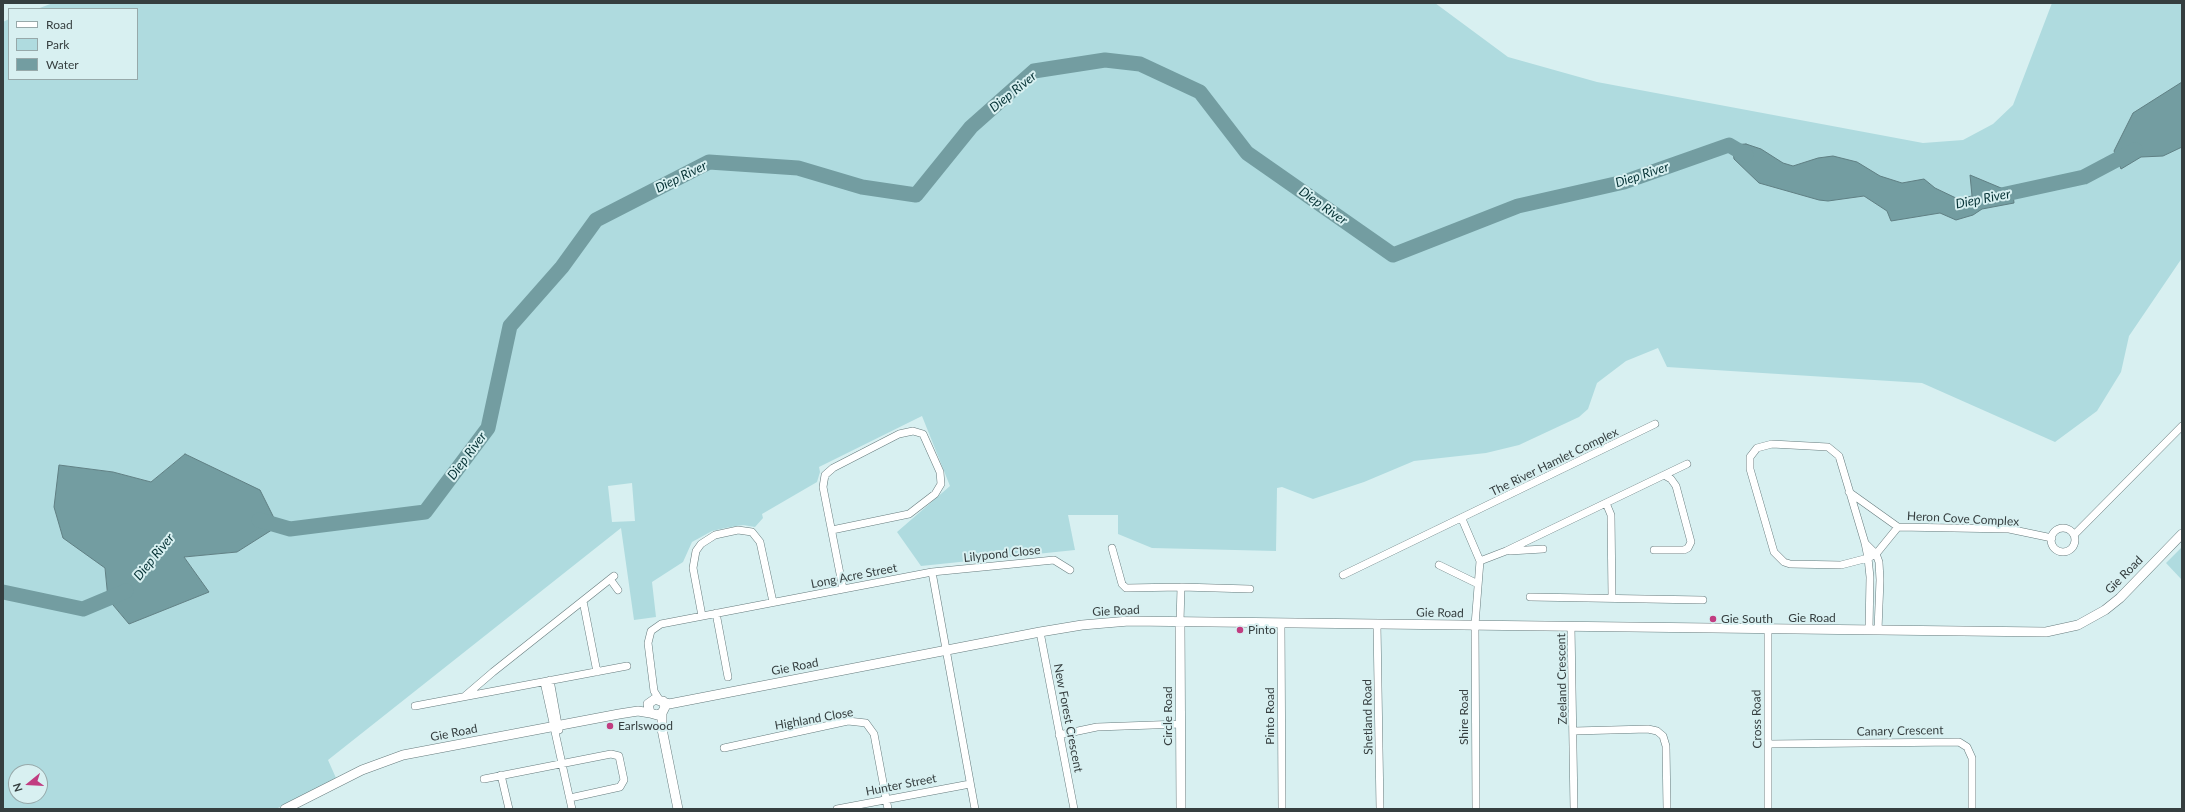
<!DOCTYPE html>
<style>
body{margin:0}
#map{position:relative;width:2185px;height:812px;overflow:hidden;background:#d8f0f1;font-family:Lato,sans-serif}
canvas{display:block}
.frame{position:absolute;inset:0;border:4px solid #353e3f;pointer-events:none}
.legend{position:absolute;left:8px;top:8px;width:130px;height:72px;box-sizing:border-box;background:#d8f0f1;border:1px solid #97a9aa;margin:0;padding:5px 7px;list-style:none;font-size:12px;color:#353e3f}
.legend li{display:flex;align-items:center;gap:8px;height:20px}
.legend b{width:20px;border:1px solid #97a9aa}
.north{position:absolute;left:8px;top:764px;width:40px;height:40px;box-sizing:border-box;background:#d8f0f1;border:1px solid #97a9aa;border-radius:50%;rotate:252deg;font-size:11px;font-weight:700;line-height:16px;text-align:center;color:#353e3f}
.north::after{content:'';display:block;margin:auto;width:14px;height:18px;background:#c13d81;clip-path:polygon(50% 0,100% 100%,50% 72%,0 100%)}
</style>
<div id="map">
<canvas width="2185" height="812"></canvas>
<div class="frame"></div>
<ul class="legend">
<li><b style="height:5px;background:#fff"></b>Road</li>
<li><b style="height:11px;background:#afdbdf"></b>Park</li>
<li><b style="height:11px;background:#739da1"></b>Water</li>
</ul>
<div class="north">N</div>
</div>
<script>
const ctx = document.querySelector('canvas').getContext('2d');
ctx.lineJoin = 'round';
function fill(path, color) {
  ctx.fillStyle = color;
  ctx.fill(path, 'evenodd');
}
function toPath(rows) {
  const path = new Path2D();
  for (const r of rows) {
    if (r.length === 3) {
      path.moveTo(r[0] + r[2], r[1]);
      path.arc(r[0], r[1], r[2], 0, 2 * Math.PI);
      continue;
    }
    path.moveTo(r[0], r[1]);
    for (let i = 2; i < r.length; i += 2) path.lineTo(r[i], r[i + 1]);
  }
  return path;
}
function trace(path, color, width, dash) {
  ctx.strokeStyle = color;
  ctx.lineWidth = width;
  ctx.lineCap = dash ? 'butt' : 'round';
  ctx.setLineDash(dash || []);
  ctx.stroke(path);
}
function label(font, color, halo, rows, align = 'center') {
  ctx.font = font + ' Lato,sans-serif';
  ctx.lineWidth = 4;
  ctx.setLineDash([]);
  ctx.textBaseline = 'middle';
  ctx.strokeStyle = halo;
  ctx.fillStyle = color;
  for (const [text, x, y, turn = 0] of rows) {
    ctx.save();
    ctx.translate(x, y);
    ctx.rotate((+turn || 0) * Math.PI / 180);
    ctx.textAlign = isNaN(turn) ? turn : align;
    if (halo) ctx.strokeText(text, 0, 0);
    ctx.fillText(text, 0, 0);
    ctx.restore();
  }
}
const green = toPath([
 [53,3,1435,3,1508,57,1597,82,1923,143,1963,140,1993,124,2013,105,2052,3,2182,3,2182,258,2129,336,2121,372,2097,411,2055,442,1922,383,1667,367,1658,348,1626,361,1597,383,1588,409,1579,417,1519,445,1486,453,1414,461,1364,482,1313,499,1282,487,1277,488,1276,551,1152,548,1118,534,1118,515,1068,515,1075,550,921,566,897,532,950,486,922,416,819,467,820,472,817,482,762,514,763,518,755,527,743,525,725,528,712,531,692,542,683,562,652,582,656,617,634,620,621,528,328,760,336,778,276,809,3,809,3,22,9,19,9,79,137,79,137,9,37,9],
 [185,454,208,466,278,525,237,552,184,557,208,592,129,624,108,599,105,568,59,465,113,472,151,482],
 [632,483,635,521,612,522,608,486],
 [16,772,40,772,40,796,16,796],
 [2182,547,2182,580,2166,563]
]);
const water = toPath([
 [2182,82,2182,147,2163,156,2141,157,2121,169,2114,151,2133,113,2182,82],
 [1746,144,1761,149,1783,163,1793,166,1818,158,1833,156,1857,162,1880,176,1902,183,1924,179,1935,188,1958,199,1972,196,1970,175,2013,193,2014,203,1982,209,1973,215,1956,220,1940,213,1891,221,1887,211,1864,196,1828,201,1819,200,1759,183,1734,159,1733,152,1729,145,1746,144],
 [185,454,260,490,278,526,237,552,184,557,209,592,129,624,108,599,105,568,63,538,54,507,59,465,113,472,151,482,185,454]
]);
const river = toPath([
 [1992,197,2084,177,2135,150],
 [259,520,290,529,425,512,488,428,510,326,562,267,596,220,709,162,798,168,862,187,916,195,971,127,1034,71,1105,60,1140,64,1200,92,1247,153,1393,255,1518,206,1624,182,1729,145,1746,155],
 [3,592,83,609,126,591]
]);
const minor = toPath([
 [1664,475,1687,464],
 [1849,492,1898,527,2009,529,2052,538],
 [1606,503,1611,515,1612,598],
 [1462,519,1480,561,1475,625,1476,809],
 [2063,540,12],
 [832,530,909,514,935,494,941,484,940,472,923,434,913,431,899,434,833,468,825,475,823,487,843,589],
 [2074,535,2182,426],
 [1865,543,1876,554,1879,562,1880,580,1878,630],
 [1112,548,1122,584,1126,588,1181,587,1180,622],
 [1510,551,1543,549],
 [1480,561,1506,551,1664,475,1671,479,1676,486,1691,542,1688,548,1684,550,1654,550],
 [1439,565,1478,584],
 [932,572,975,809],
 [1343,575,1655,424],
 [610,579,618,590],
 [1181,587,1250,589],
 [1530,597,1703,600],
 [583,601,597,672],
 [716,613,728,677],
 [702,616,693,568,696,551,701,544,715,535,738,530,752,532,760,542,773,602],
 [1281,623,1282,809],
 [1377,624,1380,809],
 [1571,626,1574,809],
 [1869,630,1870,577,1868,558,1865,543,1839,456,1828,447,1772,444,1757,448,1750,457,1750,469,1774,552,1784,562,1790,564,1841,565,1868,558,1876,554,1898,527],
 [1040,632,1074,809],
 [550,680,559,730],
 [544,682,572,809],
 [465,696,493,672,614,576],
 [659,699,654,691,648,643,651,631,661,624,932,572,1054,560,1070,570],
 [415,706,627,666],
 [1574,731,1648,729,1657,731,1663,736,1666,746,1667,809],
 [1059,735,1097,727,1181,724],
 [1768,744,1959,742,1967,747,1972,758,1972,809],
 [724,748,848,721,866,723,874,734,888,809],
 [501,775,509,809],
 [484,779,611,754,619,756,624,780,620,787,570,798],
 [837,809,970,784],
 [1768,809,1768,630]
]);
const tertiary = toPath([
 [1180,622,1181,809],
 [663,701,665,707,662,713,657,715,650,713,648,704,655,699,669,704,1040,632,1082,625,1129,621,2046,632,2078,625,2105,610,2120,598,2182,534],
 [662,713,662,729,678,809],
 [285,809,362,770,403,755,619,714,638,711,650,713]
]);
const markers = [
 [1713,619,4,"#c13d81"],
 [1240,630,4,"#c13d81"],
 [610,726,4,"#c13d81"]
];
const streetNames = [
 ["The River Hamlet Complex",1554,462,-26],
 ["Heron Cove Complex",1963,519,3],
 ["Lilypond Close",1002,554,-6],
 ["Gie Road",2124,575,-45],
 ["Long Acre Street",854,576,-11],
 ["Gie Road",1116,611,-3],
 ["Gie Road",1440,613,1],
 ["Gie Road",1812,618],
 ["Gie Road",795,667,-11],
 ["Zeeland Crescent",1562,679,-91],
 ["Circle Road",1168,716,-90],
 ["Pinto Road",1270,716,-90],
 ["Shetland Road",1368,717,-91],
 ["Shire Road",1464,717,-90],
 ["New Forest Crescent",1068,718,79],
 ["Highland Close",814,719,-10],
 ["Cross Road",1757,719,-91],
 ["Canary Crescent",1900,731,-1],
 ["Gie Road",454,733,-11],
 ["Hunter Street",901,785,-11]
];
const poiNames = [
 ["Gie South",1721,619],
 ["Pinto",1248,630],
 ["Earlswood",618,726]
];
const waterNames = [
 ["Diep River",1013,92,-39],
 ["Diep River",1642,175,-18],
 ["Diep River",681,177,-26],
 ["Diep River",1983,199,-11],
 ["Diep River",1323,206,35],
 ["Diep River",467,456,-53],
 ["Diep River",154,557,-51]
];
fill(green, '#afdbdf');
fill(water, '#739da1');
trace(water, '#608084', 1);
trace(river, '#739da1', 15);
trace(minor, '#667b7d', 8);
trace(tertiary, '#667b7d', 10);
trace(minor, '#fff', 7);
trace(tertiary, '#fff', 9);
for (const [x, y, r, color] of markers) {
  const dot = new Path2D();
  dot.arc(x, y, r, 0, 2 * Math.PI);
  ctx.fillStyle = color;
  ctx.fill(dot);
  trace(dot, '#d8f0f1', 1.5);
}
label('12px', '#353e3f', '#d8f0f1', streetNames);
label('12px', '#353e3f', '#d8f0f1', poiNames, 'left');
label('italic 13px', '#073336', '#d8f0f1', waterNames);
</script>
